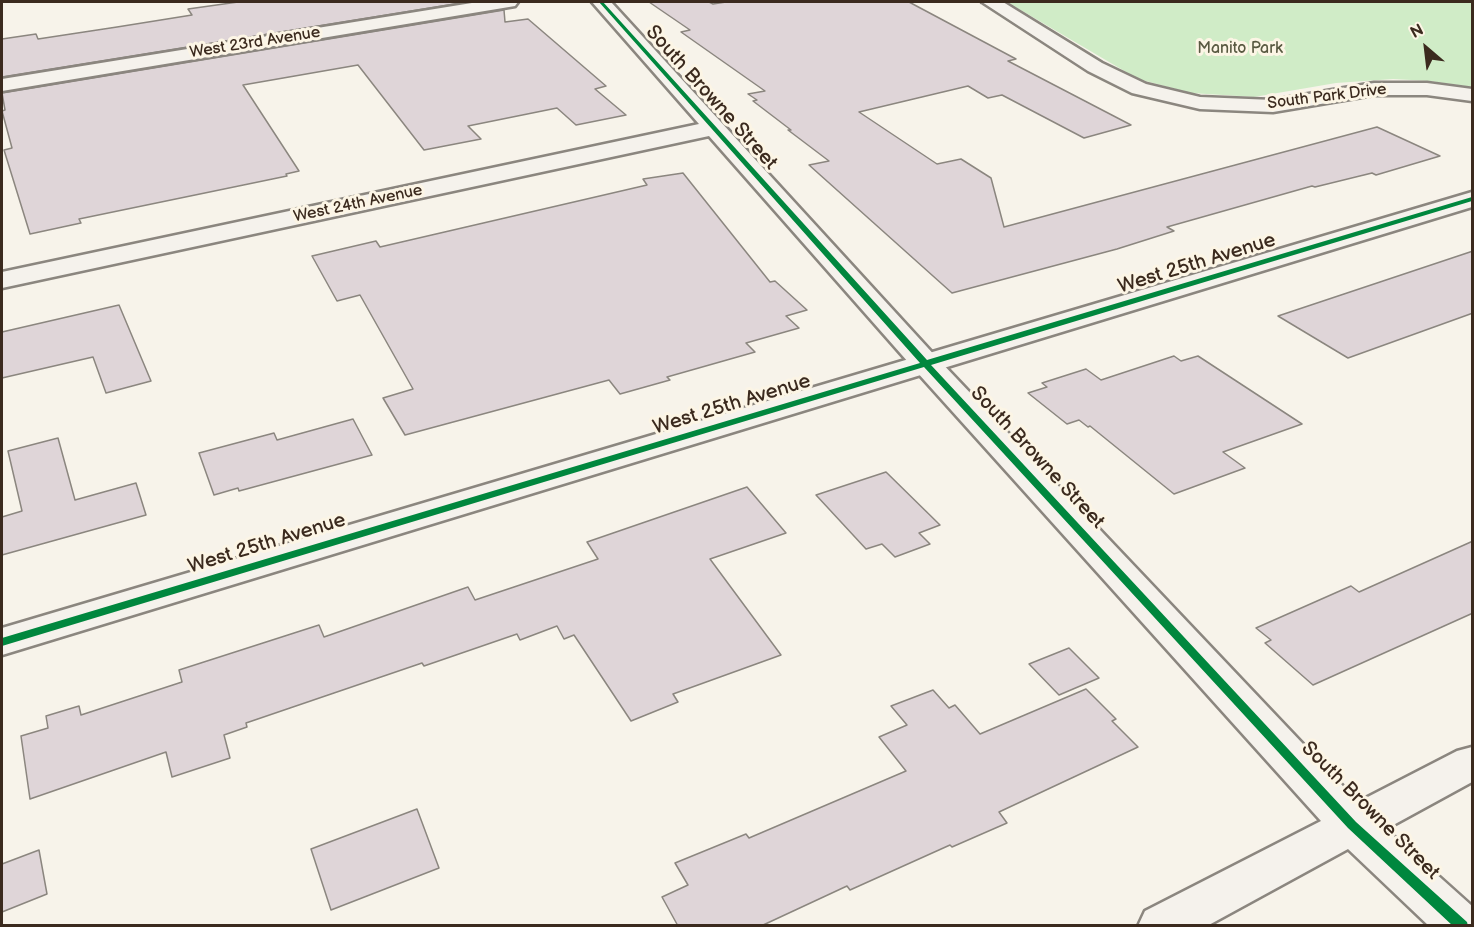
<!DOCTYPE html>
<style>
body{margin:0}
#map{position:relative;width:1474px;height:927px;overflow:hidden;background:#f7f3ea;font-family:"Balsamiq Sans",sans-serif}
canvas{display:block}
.frame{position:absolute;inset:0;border:3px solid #3b2a1e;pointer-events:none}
.north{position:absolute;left:1396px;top:18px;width:60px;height:60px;-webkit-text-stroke:4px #fcf5e5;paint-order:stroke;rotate:332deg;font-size:16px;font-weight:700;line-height:24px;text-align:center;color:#3b2a1e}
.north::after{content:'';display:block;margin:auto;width:21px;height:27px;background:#3b2a1e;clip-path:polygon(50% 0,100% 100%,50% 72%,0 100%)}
</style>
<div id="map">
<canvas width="1474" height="927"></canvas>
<div class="frame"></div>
<div class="north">N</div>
</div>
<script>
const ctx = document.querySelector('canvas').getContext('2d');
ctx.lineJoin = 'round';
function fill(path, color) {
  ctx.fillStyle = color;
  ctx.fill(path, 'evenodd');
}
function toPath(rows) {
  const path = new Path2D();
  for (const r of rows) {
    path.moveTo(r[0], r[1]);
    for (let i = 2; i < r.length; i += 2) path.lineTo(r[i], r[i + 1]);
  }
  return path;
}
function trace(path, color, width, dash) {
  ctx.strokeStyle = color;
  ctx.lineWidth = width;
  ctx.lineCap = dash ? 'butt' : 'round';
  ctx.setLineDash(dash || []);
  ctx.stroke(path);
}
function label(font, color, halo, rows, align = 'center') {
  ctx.font = font + ' "Balsamiq Sans",sans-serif';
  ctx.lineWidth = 6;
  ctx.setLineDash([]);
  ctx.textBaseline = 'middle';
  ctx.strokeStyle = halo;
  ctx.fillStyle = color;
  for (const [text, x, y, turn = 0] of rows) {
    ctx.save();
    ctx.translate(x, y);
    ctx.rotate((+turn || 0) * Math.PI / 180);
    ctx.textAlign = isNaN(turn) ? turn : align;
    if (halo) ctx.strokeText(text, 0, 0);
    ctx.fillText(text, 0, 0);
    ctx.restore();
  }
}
const green = toPath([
 [1007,2,1472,2,1472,87,1430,81,1393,79,1336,83,1254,97,1191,93,1138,79]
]);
const building = toPath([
 [238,2,467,2,2,77,2,39,36,34,38,39,117,27,192,15,188,9,238,2],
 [649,2,709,2,713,4,726,2,909,2,1016,59,1008,61,1131,125,1084,138,1002,95,988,98,968,86,859,112,937,164,961,159,991,178,1004,227,1377,127,1440,156,1376,175,1372,173,1315,187,1312,186,1167,227,1174,231,1117,249,952,293,809,165,829,161,788,130,791,130,753,101,757,100,748,94,765,91,681,32,690,30,649,2],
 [504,10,505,22,528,19,606,86,595,89,626,115,576,125,557,108,468,126,481,139,424,150,358,65,243,85,299,171,286,174,287,176,79,219,81,223,30,234,4,150,12,148,2,111,5,110,2,93,504,10],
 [683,173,770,282,775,281,807,310,786,316,799,328,746,343,755,352,667,377,670,380,620,394,609,380,405,435,383,398,413,389,360,295,337,301,312,256,376,241,380,247,647,185,643,179,683,173],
 [1473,251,1473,313,1348,358,1278,316,1473,251],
 [119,305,151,381,106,393,93,357,2,378,2,332,119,305],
 [1174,356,1181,361,1198,356,1302,424,1223,452,1245,468,1174,494,1090,426,1088,427,1079,420,1067,424,1028,393,1047,387,1042,383,1086,369,1101,380,1174,356],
 [353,419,372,455,239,491,238,488,214,495,199,453,274,433,277,440,353,419],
 [58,438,75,500,136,483,146,515,2,555,2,517,22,511,8,451,58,438],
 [886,472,940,525,919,533,930,544,895,557,882,544,866,549,816,495,886,472],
 [747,487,786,533,710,559,781,655,673,694,678,702,631,721,574,635,564,639,557,626,520,640,517,634,424,666,422,663,246,723,247,727,224,735,230,758,172,777,166,752,30,799,21,736,48,728,46,716,79,706,81,715,182,682,179,670,319,625,324,637,468,587,475,600,598,559,587,542,747,487],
 [1473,541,1473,613,1313,685,1265,643,1271,640,1256,628,1351,586,1359,592,1473,541],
 [1069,648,1099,678,1059,695,1029,664,1069,648],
 [1086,689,1116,719,1112,721,1138,747,999,812,1007,823,952,847,950,845,850,890,847,886,761,926,678,926,662,897,688,885,675,863,746,834,749,838,906,771,879,737,907,725,891,706,933,690,949,708,955,705,980,734,1086,689],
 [417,809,439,868,331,910,311,849,417,809],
 [39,850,47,894,2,912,2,864,39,850]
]);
const street = toPath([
 [478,2,518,2,515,6,509,7,2,91,2,79,478,2],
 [592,2,611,2,938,359,1358,802,1457,751,1472,747,1472,782,1386,829,1472,906,1472,926,1429,926,1348,849,1207,926,1138,926,1145,911,1321,821,916,371,709,136,2,288,2,272,699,124,592,2],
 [982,2,1003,2,1102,63,1146,84,1200,97,1273,100,1374,83,1427,83,1472,89,1472,101,1427,95,1374,95,1273,112,1200,109,1132,93,1088,71,982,2]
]);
const secondary = toPath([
 [1472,192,1472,207,2,655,2,628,1472,192]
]);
const cycleway = toPath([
 [599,2,603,2,927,360,1472,197,1472,201,931,365,1356,822,1467,922,1468,926,1453,926,1348,828,924,367,2,646,2,638,920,363,599,2]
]);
const farStreetnames = [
 ["West 23rd Avenue",255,43,-9],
 ["South Park Drive",1327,97,-7],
 ["West 24th Avenue",358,204,-12]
];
const farParknames = [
 ["Manito Park",1240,49]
];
const streetNames = [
 ["South Browne Street",711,98,48],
 ["West 25th Avenue",1197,264,-17],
 ["West 25th Avenue",732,405,-17],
 ["South Browne Street",1037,458,47],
 ["West 25th Avenue",267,544,-17],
 ["South Browne Street",1370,811,45]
];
fill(green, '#d0ecc7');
fill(building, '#dfd5d8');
trace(building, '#8b867f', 1.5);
trace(street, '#8b867f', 5);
trace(secondary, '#8b867f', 5);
fill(street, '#f5f2ec');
fill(secondary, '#f5f2ec');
fill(cycleway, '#00873e');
label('16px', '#3b2a1e', '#fcf5e5', farStreetnames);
label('16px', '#585941', '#fcf5e5', farParknames);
label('20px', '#3b2a1e', '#fcf5e5', streetNames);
</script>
